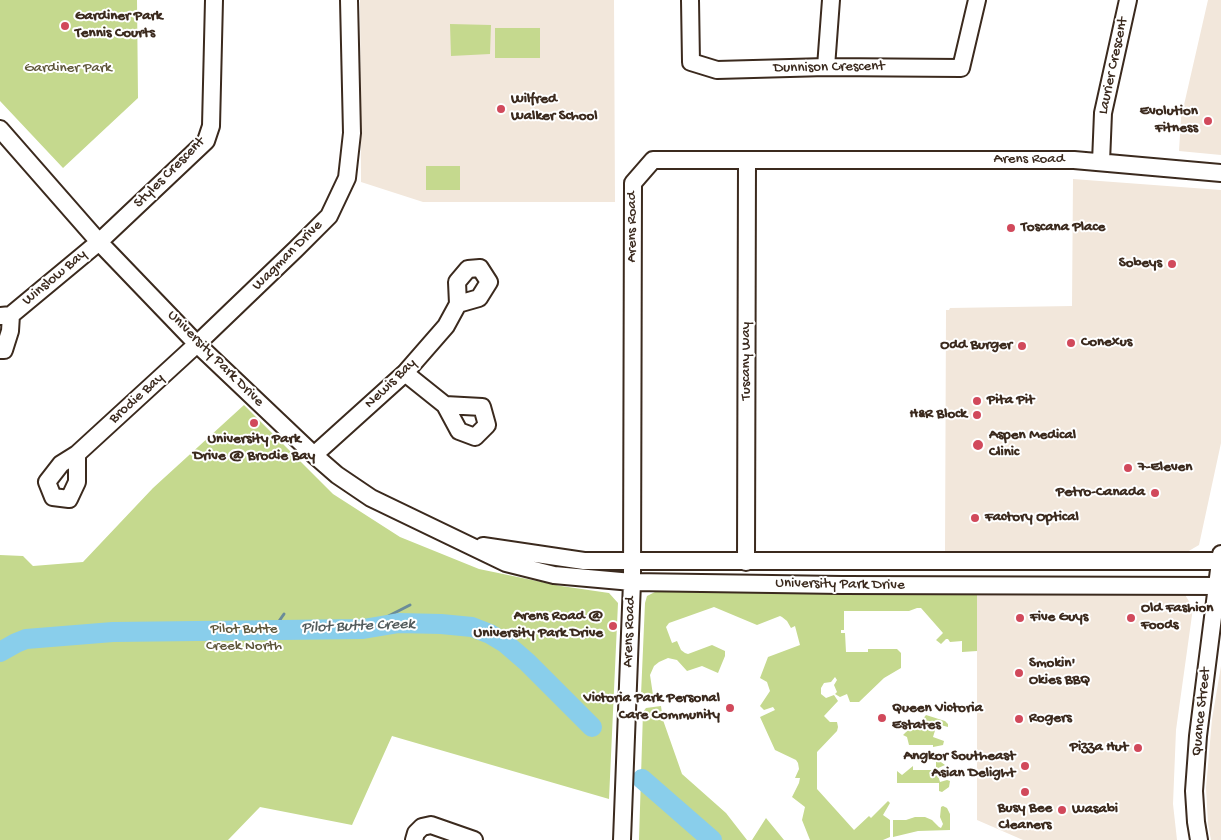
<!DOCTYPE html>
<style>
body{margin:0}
canvas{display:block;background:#fff}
</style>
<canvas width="1221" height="840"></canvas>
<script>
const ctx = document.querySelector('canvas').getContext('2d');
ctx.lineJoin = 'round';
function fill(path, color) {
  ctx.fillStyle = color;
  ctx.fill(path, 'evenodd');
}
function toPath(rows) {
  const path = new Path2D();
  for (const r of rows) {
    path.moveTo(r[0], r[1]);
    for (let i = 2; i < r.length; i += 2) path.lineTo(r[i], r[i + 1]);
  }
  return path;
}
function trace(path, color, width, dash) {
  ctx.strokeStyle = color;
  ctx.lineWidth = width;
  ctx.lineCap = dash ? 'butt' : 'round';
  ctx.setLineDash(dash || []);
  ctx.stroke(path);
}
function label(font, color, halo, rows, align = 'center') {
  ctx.font = font + ' "Gochi Hand",sans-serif';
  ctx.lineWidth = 4;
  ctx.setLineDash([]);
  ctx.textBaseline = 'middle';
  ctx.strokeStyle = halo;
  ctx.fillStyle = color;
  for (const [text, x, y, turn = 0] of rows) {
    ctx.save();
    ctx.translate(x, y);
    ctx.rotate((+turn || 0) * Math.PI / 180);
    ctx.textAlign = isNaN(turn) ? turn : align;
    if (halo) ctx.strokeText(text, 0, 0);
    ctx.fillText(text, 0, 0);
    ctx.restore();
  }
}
const built = toPath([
 [360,0,614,0,615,202,423,202,361,182],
 [1208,0,1221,0,1221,155,1179,151,1181,118],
 [1073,179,1221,190,1221,443,1199,545,1187,552,945,552,946,310,949,310,950,308,1072,306],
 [977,592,1184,593,1193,608,1176,730,1173,804,1177,840,1023,840,977,820],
 [1221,666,1221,840,1211,840,1208,824,1206,788,1212,719]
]);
const green = toPath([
 [0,0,137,0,138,98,63,168,0,101],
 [450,24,491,25,490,54,451,56],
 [495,28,540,28,540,58,495,58],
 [426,166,460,166,460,190,426,190],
 [244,405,333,494,400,537,479,569,561,586,609,593,618,603,609,799,392,736,352,825,260,807,228,840,0,840,0,555,23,556,33,566,83,562,153,488],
 [655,592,977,592,977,651,962,652,962,641,950,642,948,639,946,639,941,644,936,640,943,633,921,608,917,608,909,611,844,611,844,630,841,630,841,633,845,633,846,652,868,652,868,649,897,649,901,653,901,668,884,678,859,702,850,702,847,694,840,697,835,694,837,692,834,685,837,680,835,677,831,682,824,683,821,688,821,694,826,698,834,695,838,701,824,716,830,722,837,722,838,727,837,731,817,752,817,789,854,830,869,816,871,818,888,801,890,803,883,815,890,820,890,837,883,840,810,840,802,820,805,807,792,797,799,783,800,778,795,778,799,769,798,763,796,760,775,750,760,717,775,710,773,707,764,710,760,706,770,691,767,682,760,678,768,657,800,645,795,626,791,628,787,621,782,617,780,616,757,625,714,607,669,623,666,627,672,643,677,641,681,650,685,653,688,654,712,645,725,651,725,656,718,673,702,666,687,671,677,660,668,658,659,662,654,666,650,675,653,695,647,697,641,695,645,603,647,596],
 [661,706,663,720,682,774,726,813,747,840,639,840,643,712,646,708],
 [926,715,945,721,948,724,948,727,937,724,933,737,944,741,943,745,933,747,933,745,909,745,907,737,903,735,916,722,922,720],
 [938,760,945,765,936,769,940,782,947,780,950,781,949,787,942,792,939,791,939,783,897,783,897,771,902,775,913,766,913,770,936,770,936,761],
 [943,806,947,808,950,814,950,830,918,831,893,837,893,820,906,820,915,817,925,817,932,820,939,827,941,828,943,824,940,817,941,807],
 [766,818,784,840,752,840]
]);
const stream = toPath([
 [269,629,277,624,284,614],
 [363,629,410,605],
 [241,630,246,635]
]);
const river = toPath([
 [0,652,16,643,26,639,113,632,363,629,399,623,441,624,472,627,490,634,505,643,527,662,592,727],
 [642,779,712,840]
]);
const minor = toPath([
 [690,0,691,62,717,70,826,67,961,68,977,0],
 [826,67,831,0],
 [0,129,99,242,197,344,314,455,337,475,371,498,506,563,554,575,632,582,842,585,1221,586],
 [1101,162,1103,113,1128,0],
 [0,316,11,315,99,242,206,141,211,126,214,0],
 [0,350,4,350,10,331,11,315],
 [405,373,445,405,459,431,475,437,487,425,482,407,445,405],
 [77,454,77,482,69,499,53,497,47,482,61,464,77,454,197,344,296,249,329,216,347,178,352,133,349,0],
 [314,455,405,373,446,326,458,304,457,282,468,269,480,268,489,282,479,298,458,304],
 [483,546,584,561,1221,561],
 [746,562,747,160],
 [414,840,416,833,422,827,431,825,474,840],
 [622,840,632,582,633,183,653,160,1074,160,1221,173],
 [1199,840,1196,822,1194,791,1198,736,1221,554]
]);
const markers = [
 [65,26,5,"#d1495b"],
 [501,109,5,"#d1495b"],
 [1208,121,5,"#d1495b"],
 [1011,228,5,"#d1495b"],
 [1172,264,5,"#d1495b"],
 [1071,343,5,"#d1495b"],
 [1022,346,5,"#d1495b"],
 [977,401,5,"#d1495b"],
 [977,415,5,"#d1495b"],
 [254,423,5,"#d1495b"],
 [978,445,6,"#d1495b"],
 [1128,468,5,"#d1495b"],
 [1155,493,5,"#d1495b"],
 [975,518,5,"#d1495b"],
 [1020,618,5,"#d1495b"],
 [1131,618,5,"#d1495b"],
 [613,626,5,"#d1495b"],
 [1019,673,5,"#d1495b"],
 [730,708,5,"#d1495b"],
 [882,718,5,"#d1495b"],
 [1019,719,5,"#d1495b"],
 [1138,748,5,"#d1495b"],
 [1025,766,5,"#d1495b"],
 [1025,792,5,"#d1495b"],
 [1062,810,5,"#d1495b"]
];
const poiNames = [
 ["Gardiner Park",75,17],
 ["Tennis Courts",75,34],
 ["Wilfred",511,100],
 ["Walker School",511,117],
 ["Evolution",1198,112,"right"],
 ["Fitness",1198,129,"right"],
 ["Toscana Place",1021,228],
 ["Sobeys",1162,264,"right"],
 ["Conexus",1081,343],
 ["Odd Burger",1012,346,"right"],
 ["Pita Pit",987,401],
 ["H&R Block",967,415,"right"],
 ["Aspen Medical",989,436],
 ["Clinic",989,453],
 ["University Park",254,440,"center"],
 ["Drive @ Brodie Bay",254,457,"center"],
 ["7-Eleven",1138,468],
 ["Petro-Canada",1145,493,"right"],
 ["Factory Optical",985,518],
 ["Old Fashion",1141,609],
 ["Foods",1141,626],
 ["Arens Road @",603,617,"right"],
 ["University Park Drive",603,634,"right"],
 ["Five Guys",1030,618],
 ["Smokin'",1029,664],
 ["Okies BBQ",1029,681],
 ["Victoria Park Personal",720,699,"right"],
 ["Care Community",720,716,"right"],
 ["Queen Victoria",892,709],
 ["Estates",892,726],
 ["Rogers",1029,719],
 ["Pizza Hut",1128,748,"right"],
 ["Angkor Southeast",1015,757,"right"],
 ["Asian Delight",1015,774,"right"],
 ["Busy Bee",1025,809,"center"],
 ["Cleaners",1025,826,"center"],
 ["Wasabi",1072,810]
];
const streetNames = [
 ["Laurier Crescent",1114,66,-78],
 ["Dunnison Crescent",829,68,-1],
 ["Arens Road",1029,160],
 ["Styles Crescent",170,173,-45],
 ["Arens Road",633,227,-90],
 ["Wagman Drive",288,256,-45],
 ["Winslow Bay",55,278,-40],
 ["University Park Drive",215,359,45],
 ["Tuscany Way",747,361,-90],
 ["Newis Bay",391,384,-44],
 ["Brodie Bay",137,399,-42],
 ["University Park Drive",840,585,1],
 ["Arens Road",630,632,-88],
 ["Quance Street",1202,712,-84]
];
const parkNames = [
 ["Gardiner Park",68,69],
 ["Pilot Butte",244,630],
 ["Creek North",244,647]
];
const waterNames = [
 ["Pilot Butte Creek",358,627,-2]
];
fill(built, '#f2e7db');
fill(green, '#c5d98e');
trace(stream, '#6a8c99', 3);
trace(river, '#89ceeb', 20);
trace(minor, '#3b2a1e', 20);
trace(minor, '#fff', 16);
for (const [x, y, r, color] of markers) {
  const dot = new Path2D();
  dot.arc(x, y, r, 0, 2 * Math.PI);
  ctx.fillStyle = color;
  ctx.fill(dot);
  trace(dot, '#fff', 2);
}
label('bold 15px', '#3b2a1e', '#fff', poiNames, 'left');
label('15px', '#3b2a1e', '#fff', streetNames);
label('15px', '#5e563a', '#fff', parkNames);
label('italic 16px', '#525b5c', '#fff', waterNames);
</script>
